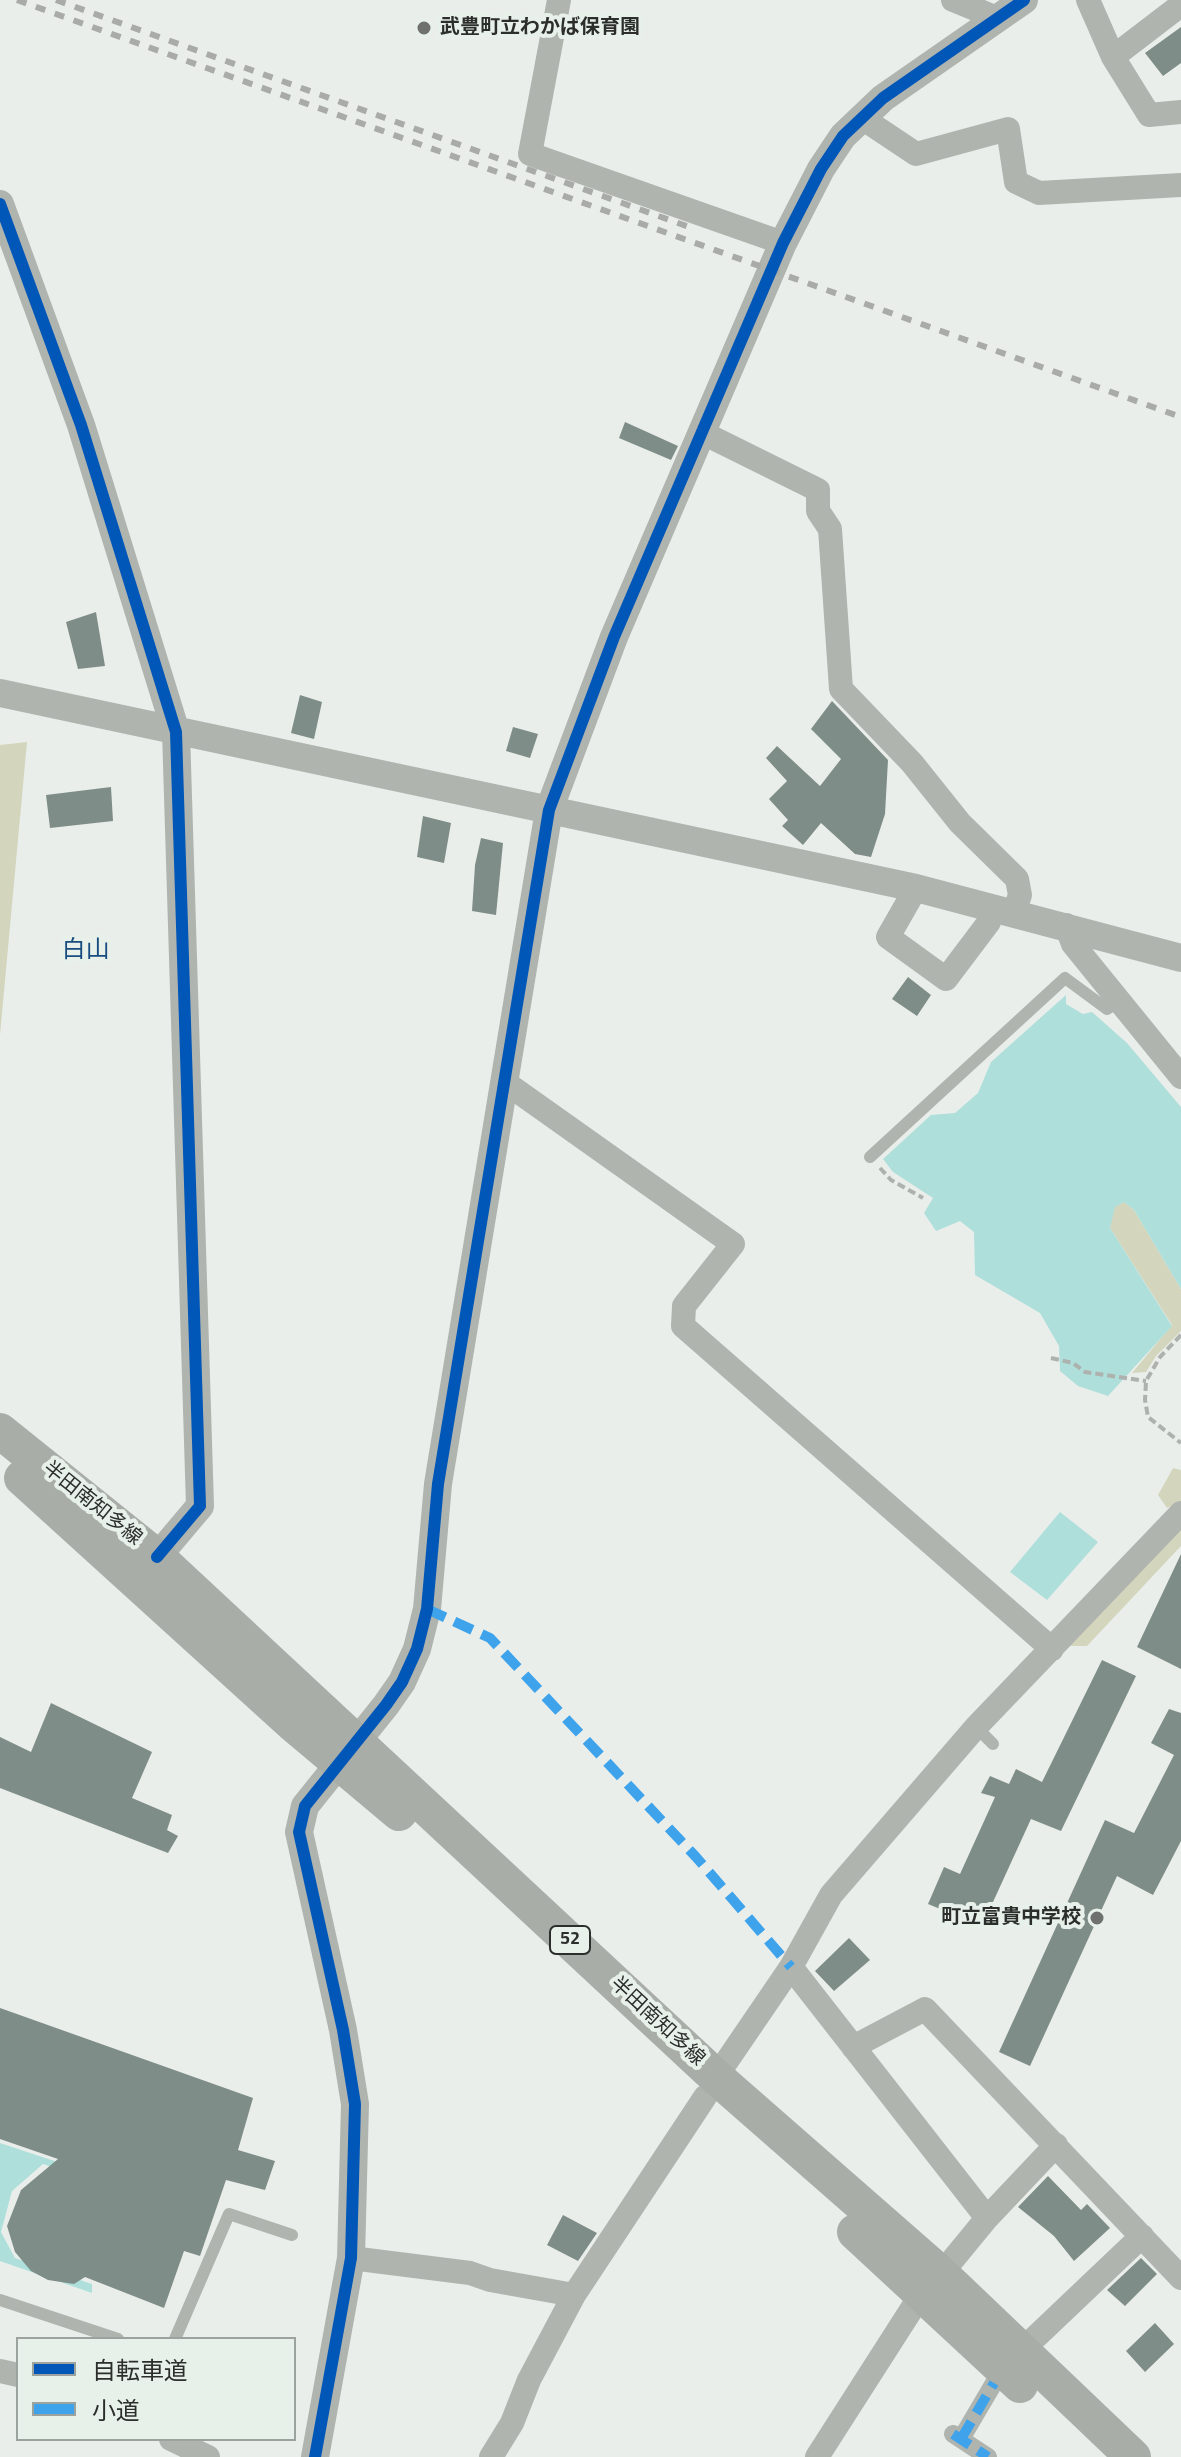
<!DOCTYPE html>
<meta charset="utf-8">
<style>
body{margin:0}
#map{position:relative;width:1181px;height:2457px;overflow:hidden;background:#eaeeeb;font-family:"Titillium Web","Noto Sans JP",sans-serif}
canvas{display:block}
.legend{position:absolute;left:16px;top:2337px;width:280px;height:104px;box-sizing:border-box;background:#e8f0ea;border:2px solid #9ca29e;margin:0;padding:10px 14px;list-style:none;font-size:24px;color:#2b2e2b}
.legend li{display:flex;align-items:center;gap:16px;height:40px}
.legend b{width:40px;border:2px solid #9ca29e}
</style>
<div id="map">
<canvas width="1181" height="2457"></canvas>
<ul class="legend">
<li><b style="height:10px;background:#0057b8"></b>自転車道</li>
<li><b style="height:10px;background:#3ea3eb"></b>小道</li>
</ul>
</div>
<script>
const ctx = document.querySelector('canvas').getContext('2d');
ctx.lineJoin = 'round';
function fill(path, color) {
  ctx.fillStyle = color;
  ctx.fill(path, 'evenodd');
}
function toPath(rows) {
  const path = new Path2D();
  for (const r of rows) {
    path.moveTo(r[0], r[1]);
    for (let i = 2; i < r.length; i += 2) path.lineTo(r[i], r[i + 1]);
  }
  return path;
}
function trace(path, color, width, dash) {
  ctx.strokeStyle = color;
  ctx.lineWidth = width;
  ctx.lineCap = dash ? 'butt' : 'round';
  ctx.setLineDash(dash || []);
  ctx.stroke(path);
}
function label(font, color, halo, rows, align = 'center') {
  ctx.font = font + ' "Titillium Web","Noto Sans JP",sans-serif';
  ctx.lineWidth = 8;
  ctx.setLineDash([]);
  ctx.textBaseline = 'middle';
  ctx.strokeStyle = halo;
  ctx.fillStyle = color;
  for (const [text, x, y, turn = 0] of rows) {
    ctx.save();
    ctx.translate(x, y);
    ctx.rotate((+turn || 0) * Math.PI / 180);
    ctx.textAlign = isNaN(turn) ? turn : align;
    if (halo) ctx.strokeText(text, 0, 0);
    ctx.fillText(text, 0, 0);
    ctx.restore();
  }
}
const green = toPath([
 [27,742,0,1035,0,745],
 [1124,1202,1134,1210,1181,1289,1181,1331,1156,1356,1146,1372,1132,1373,1172,1325,1110,1228,1114,1207],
 [1173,1468,1181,1470,1181,1502,1167,1508,1158,1495],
 [1181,1522,1181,1546,1087,1646,1065,1646]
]);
const water = toPath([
 [1066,995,1066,1004,1083,1014,1092,1012,1127,1043,1181,1107,1181,1289,1134,1210,1124,1202,1115,1207,1110,1228,1172,1326,1108,1396,1078,1386,1060,1371,1059,1346,1040,1313,975,1275,974,1232,960,1221,936,1231,924,1213,933,1198,893,1172,883,1159,931,1115,955,1113,978,1093,991,1062],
 [1060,1512,1098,1542,1047,1600,1010,1572],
 [0,2143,157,2195,155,2201,43,2164,12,2191,1,2232,15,2258,92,2284,92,2293,0,2261]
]);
const building = toPath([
 [1181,27,1181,63,1163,76,1145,53],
 [625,422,678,446,671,460,619,438],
 [96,612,105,666,78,669,66,622],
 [300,695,322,702,314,739,291,733],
 [832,701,888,760,885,814,871,857,855,854,821,823,803,845,782,826,788,820,769,799,787,781,766,758,777,746,820,786,841,759,811,729],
 [513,727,538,734,530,758,506,751],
 [111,787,113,821,50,828,46,795],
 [423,816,451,823,444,863,417,857],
 [481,838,503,843,496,915,472,911,475,865],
 [908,977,931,995,917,1016,892,999],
 [1181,1554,1181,1669,1137,1647],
 [1102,1660,1136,1676,1061,1831,1031,1819,982,1926,928,1904,944,1867,960,1874,995,1797,981,1793,990,1776,1009,1784,1016,1769,1042,1782],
 [51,1703,152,1752,132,1798,172,1815,167,1830,178,1836,168,1853,0,1788,0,1737,31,1752],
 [1169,1709,1181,1713,1181,1841,1153,1895,1117,1876,1030,2066,999,2052,1105,1820,1134,1833,1174,1755,1151,1743],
 [849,1938,870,1960,834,1991,815,1971],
 [0,2008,253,2098,238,2150,275,2161,265,2190,226,2180,200,2256,184,2251,164,2308,85,2277,74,2284,48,2280,31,2271,15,2252,7,2226,21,2190,58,2159,0,2139],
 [1048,2176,1081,2210,1087,2204,1110,2228,1074,2261,1054,2236,1018,2207],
 [563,2215,597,2233,578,2261,547,2245],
 [1141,2258,1157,2274,1125,2306,1107,2290],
 [1155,2323,1174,2344,1145,2372,1126,2351]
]);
const path = toPath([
 [880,1168,891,1180,923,1198],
 [1181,1335,1160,1357,1146,1381,1145,1400,1148,1417,1181,1443],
 [1051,1358,1073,1363,1085,1372,1146,1381]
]);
const service = toPath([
 [870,1157,1065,978,1107,1009,1119,1001],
 [976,1727,993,1744],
 [0,2300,118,2339],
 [175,2339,229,2214,292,2235]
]);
const pedestrian = toPath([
 [953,2434,988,2457],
 [961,2439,994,2383]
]);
const minor = toPath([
 [559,0,530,154,783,243],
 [953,0,997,18],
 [1088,0,1113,57,1149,115,1181,112],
 [1113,57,1181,5],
 [862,118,916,154,1008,129,1016,182,1039,193,1181,185],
 [703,433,818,490,818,511,830,529,841,689,912,763,960,823,1017,879,1020,895,1014,912],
 [916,888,888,937,946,979,989,922,993,907],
 [1066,925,1073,944,1181,1077],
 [506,1083,733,1244,684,1306,683,1326,1052,1649],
 [791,1967,987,2218,941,2274],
 [853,2047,925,2009,1181,2278],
 [716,2077,791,1967,831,1895,976,1727,1181,1513],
 [987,2218,1056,2145],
 [351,2258,470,2273,490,2280,574,2295],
 [1021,2351,1142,2236],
 [0,2371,18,2375],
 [171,2439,208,2457],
 [491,2457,512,2423,529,2380,574,2295,705,2097],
 [817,2457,922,2293]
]);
const tertiary = toPath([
 [0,204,81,425,176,732,200,1506,157,1557],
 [0,693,916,888,1181,958],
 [315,2457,351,2258,355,2104,343,2030,299,1832,305,1806,386,1705,402,1682,417,1649,427,1609,438,1484,549,810,614,637,783,243,821,169,843,136,883,98,1024,0]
]);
const primary = toPath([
 [0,1431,157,1557,716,2077,941,2274,1133,2457],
 [22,1478,293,1724,399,1813],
 [855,2232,1020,2385]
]);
const rail = toPath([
 [17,0,1181,417],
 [56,0,692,228]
]);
const quiet = toPath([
 [427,1609,490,1638,696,1857,791,1967],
 [953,2434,988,2457],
 [961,2439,994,2383]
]);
const cycleway = toPath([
 [0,204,81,425,176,732,200,1506,157,1557],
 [315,2457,351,2258,355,2104,343,2030,299,1832,305,1806,386,1705,402,1682,417,1649,427,1609,438,1484,549,810,614,637,783,243,821,169,843,136,883,98,1024,0]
]);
const markers = [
 [424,28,8,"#6e716e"],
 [1097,1918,8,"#6e716e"]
];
const shields = [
 [570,1940,40]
];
const shieldNames = [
 ["52",570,1940]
];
const poiNames = [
 ["武豊町立わかば保育園",440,28],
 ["町立富貴中学校",1081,1918,"right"]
];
const streetNames = [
 ["半田南知多線",92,1504,39],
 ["半田南知多線",657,2022,43]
];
const quarterNames = [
 ["白山",86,951]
];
fill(green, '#d3d6bd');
fill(water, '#aedfda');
fill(building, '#7f8d88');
trace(path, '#aeb2af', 4, [8, 4]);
trace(service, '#b0b4af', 12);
trace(pedestrian, '#b0b4af', 18);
trace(minor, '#b0b4af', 24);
trace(tertiary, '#b0b4af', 28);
trace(primary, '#a9ada7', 36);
trace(rail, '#a8aba7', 6, [10, 10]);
trace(quiet, '#3ea3eb', 10, [20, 10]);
trace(cycleway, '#0057b8', 12);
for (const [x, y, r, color] of markers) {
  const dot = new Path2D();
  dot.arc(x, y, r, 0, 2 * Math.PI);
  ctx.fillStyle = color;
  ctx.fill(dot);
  trace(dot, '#e8f0ea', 3);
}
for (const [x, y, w] of shields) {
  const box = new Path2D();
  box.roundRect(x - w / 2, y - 14, w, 28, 6);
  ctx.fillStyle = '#e8f0ea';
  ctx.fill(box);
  trace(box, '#2b2e2b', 2);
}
label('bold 18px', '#2b2e2b', null, shieldNames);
label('bold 20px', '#2b2e2b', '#e8f0ea', poiNames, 'left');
label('20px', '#2b2e2b', '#e8f0ea', streetNames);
label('24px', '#164c7e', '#e8f0ea', quarterNames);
</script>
